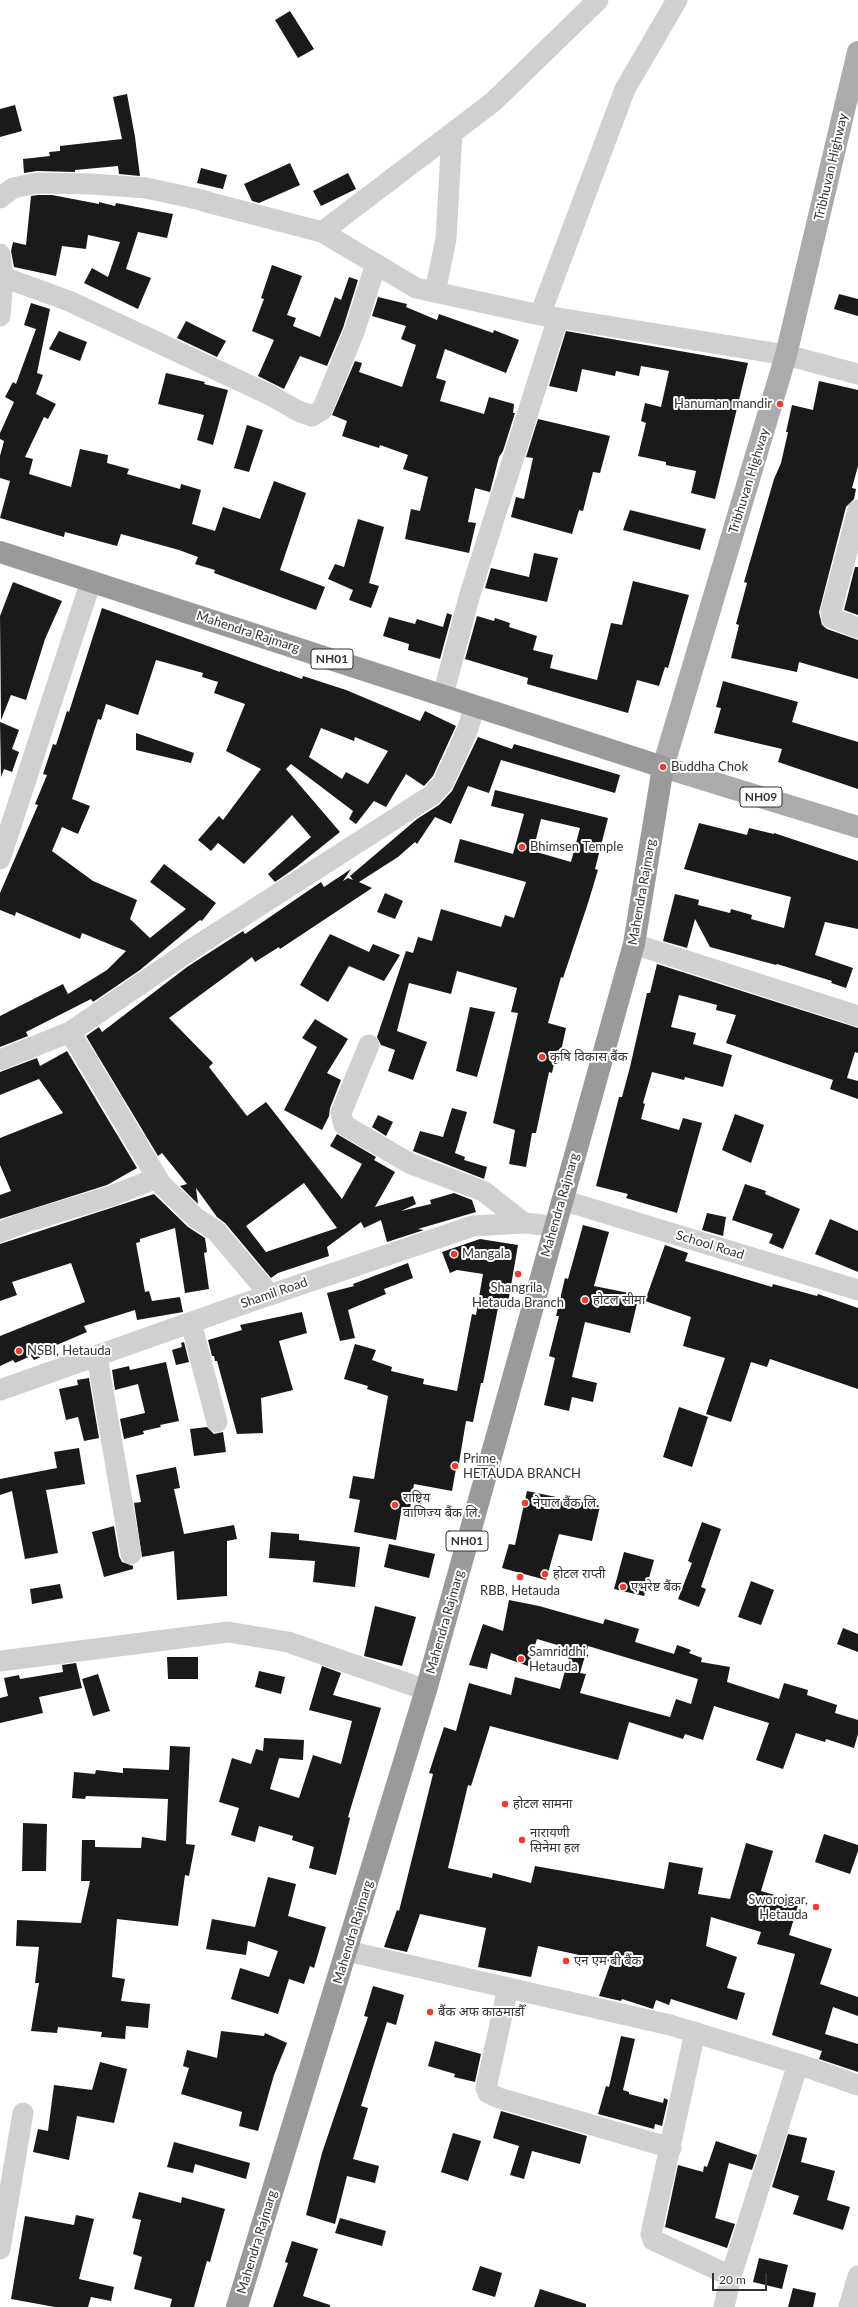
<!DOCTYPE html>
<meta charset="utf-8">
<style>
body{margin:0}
#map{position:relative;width:858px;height:2307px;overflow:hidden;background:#fff;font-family:Lato,sans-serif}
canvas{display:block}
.scale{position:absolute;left:712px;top:2273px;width:55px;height:18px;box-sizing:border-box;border:2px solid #333;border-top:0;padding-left:5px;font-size:12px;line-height:14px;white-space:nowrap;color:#333;-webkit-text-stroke:3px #fff;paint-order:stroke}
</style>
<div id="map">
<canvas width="858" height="2307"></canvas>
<div class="scale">20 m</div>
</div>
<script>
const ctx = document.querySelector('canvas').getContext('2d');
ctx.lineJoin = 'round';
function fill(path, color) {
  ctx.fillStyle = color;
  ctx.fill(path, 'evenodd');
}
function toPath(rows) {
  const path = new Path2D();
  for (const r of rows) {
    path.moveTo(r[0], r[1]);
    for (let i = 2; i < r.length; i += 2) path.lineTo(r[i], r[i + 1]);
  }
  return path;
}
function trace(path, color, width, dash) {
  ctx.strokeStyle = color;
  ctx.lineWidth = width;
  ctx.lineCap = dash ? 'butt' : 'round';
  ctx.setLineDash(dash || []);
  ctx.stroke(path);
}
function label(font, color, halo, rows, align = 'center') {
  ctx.font = font + ' Lato,"Noto Sans Devanagari",sans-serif';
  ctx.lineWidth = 4;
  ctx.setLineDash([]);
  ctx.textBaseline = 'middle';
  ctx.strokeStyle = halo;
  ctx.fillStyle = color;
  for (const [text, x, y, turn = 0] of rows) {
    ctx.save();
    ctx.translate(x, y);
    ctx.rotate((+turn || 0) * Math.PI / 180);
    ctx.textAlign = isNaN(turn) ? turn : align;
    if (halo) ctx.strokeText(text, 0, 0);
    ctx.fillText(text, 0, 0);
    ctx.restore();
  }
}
const building = toPath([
 [290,11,314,49,298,58,275,20],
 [127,94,135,137,140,176,119,174,118,166,75,170,75,172,37,171,24,173,23,159,50,156,49,152,60,151,60,146,122,139,113,97],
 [15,105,22,131,0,137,0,109],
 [290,163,300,185,259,203,252,201,244,184],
 [201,168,227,175,223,189,197,183],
 [348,173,356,189,321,206,313,191],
 [38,195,52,195,99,204,99,202,115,206,116,203,173,214,167,238,138,232,126,269,151,278,138,309,84,283,92,268,108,277,120,242,88,235,86,249,62,246,56,276,14,267,11,251,13,242,26,245,31,196],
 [272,265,302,276,287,315,296,318,293,326,320,337,335,297,341,300,349,277,358,280,343,328,327,366,300,356,284,389,258,376,274,340,252,331,264,299,261,298],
 [839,294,858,299,858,316,834,309],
 [378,297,407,304,406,307,437,320,439,314,493,333,494,330,519,340,506,373,445,349,436,378,446,381,440,401,484,414,489,397,514,404,513,413,515,413,503,451,499,457,490,492,475,488,468,522,476,523,469,553,405,539,411,509,420,511,428,477,403,469,408,455,380,445,379,448,342,436,347,421,332,415,355,361,362,363,359,372,402,387,416,345,401,339,406,326,372,316],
 [31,303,50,309,37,373,43,375,36,394,56,404,48,419,44,417,25,457,33,459,29,474,71,487,80,449,108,455,107,463,129,469,127,474,180,489,181,484,201,490,192,524,215,531,223,507,260,519,274,481,306,493,280,570,325,587,316,610,214,573,215,570,195,564,198,557,179,550,121,534,117,546,65,532,64,537,0,518,10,481,0,478,0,456,4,441,0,439,0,433,14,402,5,397,13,382,16,384,36,329,24,325],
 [186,321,226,341,217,357,177,338],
 [59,331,87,342,80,361,49,349],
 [566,331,748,363,715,499,691,493,696,471,666,465,666,462,638,456,646,423,641,421,645,403,661,407,669,371,641,366,639,376,616,371,615,376,582,369,577,392,549,386],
 [166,373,205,382,204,384,228,390,213,445,197,440,204,415,158,404],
 [819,381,858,390,858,466,852,488,856,489,854,499,846,507,819,612,822,625,827,629,858,640,858,679,799,662,797,672,731,658,739,625,736,624,747,583,744,582,774,479,781,463,788,432,786,432,792,405,813,410],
 [538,419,610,436,600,473,593,472,583,511,579,510,572,534,511,517,516,497,524,499,533,458,526,457],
 [247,425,263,430,249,472,234,468],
 [630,510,706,529,700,550,623,530],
 [358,519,384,527,369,583,379,586,371,608,349,600,353,590,328,579,335,564,344,567],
 [534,553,558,558,547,602,485,588,491,568,529,577],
 [855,567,858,567,858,615,844,610],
 [633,581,689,595,668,668,665,667,659,686,637,680,628,713,527,684,528,678,465,659,477,616,494,621,495,618,510,623,509,627,537,636,533,650,553,655,550,668,597,680,611,623,622,625],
 [13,582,62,601,45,639,26,700,11,695,1,720,0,616],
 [102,608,280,672,280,671,302,679,303,676,346,690,420,721,425,711,456,726,433,776,424,786,406,774,386,807,374,801,356,824,349,819,353,811,291,764,286,769,340,832,295,868,275,882,268,874,311,837,292,815,244,864,218,843,211,851,198,840,219,816,223,820,261,769,226,751,245,704,214,693,218,682,202,677,203,673,156,660,138,715,106,704,101,720,98,719,72,799,90,806,78,834,62,827,52,851,93,881,137,900,130,919,150,938,186,909,150,882,164,864,216,903,202,921,200,920,140,970,93,1002,91,999,26,1032,28,1036,0,1047,0,1016,63,984,68,994,107,970,126,951,82,933,80,939,16,912,15,916,0,910,0,893,38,805,35,804,47,775,43,774,53,744,56,745,67,711,69,712],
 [321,728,354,741,355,737,388,751,368,784,346,772,342,779,309,757],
 [447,613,452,615,440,659,408,650,409,644,383,636,389,617,415,624,417,619,443,627],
 [723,681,798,702,792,722,858,742,858,789,778,762,782,749,714,733,721,708,716,707],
 [0,722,19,730,12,749,19,752,12,772,4,769,1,777],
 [136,733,194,753,191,763,136,750],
 [478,737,512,749,514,744,620,775,615,793,501,760,489,793,468,786,451,824,435,817,417,844,415,842,398,857,359,882,372,888,280,949,279,947,255,962,252,957,169,1018,213,1063,209,1067,247,1116,266,1102,342,1199,362,1164,330,1146,337,1134,376,1157,374,1160,395,1172,375,1207,413,1196,416,1204,401,1211,431,1204,430,1200,454,1193,472,1200,476,1212,418,1229,424,1230,387,1242,381,1220,364,1228,361,1222,327,1247,329,1256,278,1273,271,1278,225,1223,217,1217,196,1188,198,1204,180,1186,187,1184,162,1153,158,1156,86,1036,99,1027,102,1032,187,967,243,931,245,934,321,882,324,887,351,869,343,881,348,878,353,880,350,876,417,819,439,805,452,791],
 [304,1183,337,1228,266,1252,246,1226],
 [495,790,608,818,595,869,598,870,588,903,563,978,561,977,548,1023,566,1028,561,1051,557,1050,552,1073,549,1072,536,1133,532,1133,526,1167,509,1164,515,1130,493,1123,518,1013,511,1012,517,988,457,971,451,994,409,983,397,1031,427,1042,413,1080,388,1071,395,1050,381,1045,377,1037,406,951,413,953,418,937,432,941,441,909,501,927,505,915,514,918,526,882,454,862,460,839,513,854,524,814,491,806],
 [541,819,580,828,571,862,533,851],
 [699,823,747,835,749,828,774,834,774,833,858,861,858,929,825,922,815,955,853,968,846,988,831,983,832,981,777,964,776,965,710,947,695,919,687,948,663,941,675,894,699,900,698,905,730,913,731,909,752,915,751,919,784,928,791,897,684,869],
 [385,893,403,901,395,919,377,912],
 [330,934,369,952,373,944,400,955,384,981,349,966,328,1002,300,985],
 [657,964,858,1028,858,1053,855,1052,847,1078,858,1081,858,1099,830,1089,833,1080,726,1043,736,1015,716,1010,717,1005,679,995,671,1027,696,1033,693,1044,732,1055,723,1087,685,1077,684,1080,652,1072,643,1103,645,1104,641,1119,679,1130,683,1118,702,1123,677,1213,626,1198,628,1194,596,1186,619,1097,622,1097,630,1067,647,993,650,993],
 [470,1007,495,1012,477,1077,456,1071],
 [315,1019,348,1039,327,1073,341,1080,330,1108,329,1116,322,1130,284,1110,317,1047,302,1038],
 [67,1051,137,1168,107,1185,0,1219,0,1195,11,1191,0,1165,0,1138,63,1113,39,1079,0,1095,0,1072,37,1058,40,1066],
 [452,1108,467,1112,455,1153,465,1157,464,1160,487,1167,484,1179,413,1151,420,1131,443,1137],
 [735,1114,764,1125,751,1163,722,1150],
 [378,1115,393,1122,386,1136,372,1127],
 [745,1184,766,1191,765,1194,800,1209,783,1249,769,1243,773,1234,732,1220],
 [154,1194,188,1227,205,1238,207,1252,204,1253,209,1289,185,1293,175,1228,140,1239,140,1242,136,1243,145,1292,149,1291,152,1301,180,1297,183,1312,137,1320,135,1310,84,1326,87,1332,45,1350,47,1354,34,1360,31,1356,15,1363,13,1360,0,1366,0,1336,85,1302,71,1263,12,1282,17,1295,0,1301,0,1244],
 [707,1213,726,1217,723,1236,702,1230],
 [830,1219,858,1231,858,1272,815,1254],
 [583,1225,609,1232,594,1286,639,1295,630,1333,585,1322,572,1377,597,1383,593,1402,572,1397,569,1411,544,1405,555,1358,549,1356,559,1316,556,1316,565,1278,568,1279],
 [480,1239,518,1245,507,1309,498,1308,483,1383,481,1383,473,1422,466,1421,459,1463,457,1463,452,1491,414,1484,410,1509,402,1507,396,1540,354,1532,360,1500,349,1498,353,1476,374,1479,388,1396,367,1389,368,1386,344,1379,355,1344,376,1350,372,1360,392,1367,391,1371,424,1379,423,1384,457,1391,472,1314,476,1315,483,1274,457,1270,450,1273,442,1252],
 [665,1245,688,1253,685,1261,772,1287,773,1284,817,1296,818,1294,858,1308,858,1389,770,1359,767,1367,751,1362,731,1422,706,1414,725,1358,683,1346,691,1317,645,1301],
 [408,1263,413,1278,384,1289,386,1294,348,1310,355,1338,340,1341,327,1293,354,1286,353,1284],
 [302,1312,307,1333,279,1341,293,1390,261,1398,263,1433,237,1434,217,1361,215,1361,214,1356,212,1356,208,1340,242,1330,240,1325],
 [184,1342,189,1362,176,1365,172,1350,182,1347,181,1343],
 [166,1362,179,1421,160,1425,161,1427,143,1431,144,1434,124,1439,120,1419,145,1413,138,1384,115,1390,112,1370,129,1366,130,1370],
 [89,1378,99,1438,84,1441,78,1417,66,1420,59,1389,78,1385,77,1380],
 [679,1407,708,1417,692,1467,663,1457],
 [207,1427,214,1434,223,1432,226,1452,194,1456,190,1429],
 [79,1448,85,1484,46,1490,58,1553,25,1559,12,1491,0,1495,0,1479,57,1468,54,1452],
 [176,1467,180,1488,174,1489,184,1534,234,1525,237,1539,227,1541,227,1596,177,1600,174,1551,142,1557,134,1503,141,1502,136,1475],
 [527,1491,600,1506,592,1541,559,1534,546,1580,502,1568,509,1544,515,1545],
 [702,1522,721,1529,701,1587,706,1589,699,1607,678,1599,692,1563,688,1561],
 [114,1526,119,1556,122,1562,133,1566,133,1569,104,1577,92,1532],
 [271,1532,299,1534,299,1540,360,1547,355,1587,313,1582,315,1561,269,1558],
 [389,1544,435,1554,429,1578,384,1567],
 [624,1552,654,1560,644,1596,614,1589],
 [751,1581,774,1590,761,1625,738,1617],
 [60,1584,63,1598,32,1604,30,1589],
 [509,1600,539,1606,603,1624,605,1619,639,1629,635,1642,674,1654,677,1645,691,1650,689,1653,702,1658,701,1662,730,1667,727,1682,779,1699,784,1683,808,1690,807,1695,837,1705,835,1713,858,1720,858,1734,854,1748,826,1739,825,1742,796,1733,783,1769,756,1760,769,1723,714,1706,703,1740,685,1734,683,1739,629,1722,618,1760,490,1726,471,1786,468,1785,448,1868,492,1878,493,1873,531,1883,535,1866,664,1889,669,1862,703,1868,698,1894,730,1899,746,1843,773,1851,761,1891,799,1902,789,1935,832,1949,820,1984,858,1997,858,2016,833,2007,825,2034,858,2044,858,2072,819,2059,822,2051,772,2035,795,1954,757,1944,761,1932,711,1917,706,1946,737,1957,727,1988,745,1993,737,2020,671,1999,669,2005,656,2000,653,2009,622,1999,621,2001,599,1996,611,1962,538,1946,531,1977,478,1967,486,1928,420,1914,407,1952,384,1947,397,1910,399,1911,433,1774,429,1773,444,1727,456,1731,469,1683,511,1695,515,1677,560,1689,571,1649,537,1639,528,1666,491,1653,487,1669,469,1665,483,1624,503,1631],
 [588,1646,698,1679,691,1704,676,1699,670,1717,580,1693,586,1674,580,1673],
 [375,1606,416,1617,402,1666,364,1656],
 [843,1628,858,1634,858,1652,837,1644],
 [167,1657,198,1657,198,1679,168,1679],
 [76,1663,82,1688,39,1697,43,1713,0,1723,0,1698,8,1696,4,1678,19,1675,20,1679,63,1672,62,1665],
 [322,1666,341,1673,333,1695,381,1708,348,1817,350,1818,336,1875,309,1868,314,1847,292,1840,293,1836,259,1826,255,1842,231,1835,239,1808,219,1802,232,1758,251,1764,256,1749,263,1751,264,1738,304,1740,303,1760,279,1758,270,1789,299,1798,313,1755,341,1764,352,1721,309,1710],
 [259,1671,285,1677,281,1694,255,1687],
 [98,1674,110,1711,93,1716,82,1679],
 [170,1746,190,1747,186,1844,195,1845,189,1876,185,1875,178,1926,117,1919,112,1977,125,1979,121,2001,150,2004,148,2028,126,2026,125,2039,101,2037,102,2032,58,2027,57,2033,31,2031,39,1983,35,1983,39,1947,16,1946,17,1920,81,1923,90,1881,81,1881,82,1840,95,1840,95,1847,141,1848,142,1837,166,1841,168,1799,86,1796,85,1799,72,1798,74,1772,95,1774,96,1770,123,1773,123,1768,169,1770],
 [23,1823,47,1824,46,1871,22,1871],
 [824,1834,858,1845,858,1851,850,1874,815,1862],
 [268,1877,296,1884,288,1916,326,1927,314,1968,310,1966,304,1984,289,1979,278,2014,231,1999,240,1968,269,1977,278,1951,248,1941,246,1955,206,1949,212,1919,255,1927],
 [373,1986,404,1995,396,2025,387,2022,361,2106,368,2108,353,2159,379,2166,375,2183,347,2176,335,2224,306,2215,322,2153,368,2017,364,2016],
 [221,2031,264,2036,265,2033,287,2043,274,2075,258,2131,239,2126,242,2112,181,2094,189,2068,183,2066,187,2050,217,2058],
 [621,2036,635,2039,623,2090,629,2092,629,2094,663,2103,664,2098,668,2100,662,2126,655,2124,654,2129,598,2114,606,2086,609,2087],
 [435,2041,481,2054,475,2082,454,2077,455,2074,428,2066],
 [100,2062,127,2069,114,2123,77,2116,69,2160,33,2152,38,2129,48,2131,54,2085,92,2090],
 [501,2111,587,2136,580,2164,532,2151,524,2179,510,2175,519,2146,493,2138],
 [453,2133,481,2141,468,2181,441,2172],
 [788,2134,807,2138,801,2162,835,2171,827,2200,850,2207,843,2230,793,2214,799,2196,772,2187],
 [716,2141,757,2155,752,2170,729,2163,715,2218,735,2224,727,2248,665,2227,678,2165,703,2172,704,2166,707,2167],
 [174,2142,250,2163,246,2179,195,2164,193,2173,167,2167],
 [139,2192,181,2203,182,2197,225,2209,210,2262,207,2261,194,2307,170,2307,172,2299,134,2289,142,2257,133,2254,141,2220,132,2218],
 [76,2215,94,2219,79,2279,114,2287,111,2301,91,2297,88,2307,55,2307,11,2299,25,2216,74,2225],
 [340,2218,386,2231,382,2246,335,2233],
 [292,2241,318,2249,303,2296,330,2305,330,2307,273,2307,288,2263,285,2262],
 [759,2258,788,2265,782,2289,753,2282],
 [480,2266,502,2273,495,2297,472,2290],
 [793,2288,816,2293,813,2307,788,2307],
 [540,2289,586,2304,586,2307,534,2307]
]);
const street = toPath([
 [0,198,13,188,37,183,92,184,146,188,206,201],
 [203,201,322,232,416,288,540,315,786,355,858,374],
 [322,232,493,102,598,0],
 [0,254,3,277,0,316],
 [3,277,69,301,270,395,298,411,312,416,322,410,354,332,376,264],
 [435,292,446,239,452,133],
 [540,315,625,89,677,0],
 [858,510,831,611,832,618,858,628],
 [443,695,470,594,558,318],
 [0,859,91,581],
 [634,944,858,1016],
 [70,1032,161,1184,196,1218,216,1231,270,1295],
 [369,1045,341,1113,344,1125,411,1164,483,1191,524,1223],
 [0,1060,70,1032,195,947,432,795,443,783,467,731,475,706],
 [562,1200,858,1290],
 [0,1232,26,1222,111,1196,157,1178],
 [191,1323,217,1422],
 [97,1356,131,1554],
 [0,1390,243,1304,473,1226,524,1223,554,1226],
 [0,1661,228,1632,288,1642,426,1690],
 [347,1951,670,2025,798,2064,858,2085],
 [508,1988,486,2088,488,2093,499,2098,671,2148],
 [695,2032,651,2234,653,2240,731,2276],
 [0,2249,23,2113],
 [724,2307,731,2276,798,2064],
 [849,2307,858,2276]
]);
const primary = toPath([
 [858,52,786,355,663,767,858,827]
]);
const highway = toPath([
 [0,552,663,767,634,944,426,1690,237,2307]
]);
const markers = [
 [780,404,4,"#ee3c30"],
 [663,767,4,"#ee3c30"],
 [522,847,4,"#ee3c30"],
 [542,1057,4,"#ee3c30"],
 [454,1254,4,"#ee3c30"],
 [518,1274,4,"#ee3c30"],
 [585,1300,4,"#ee3c30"],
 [19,1351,4,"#ee3c30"],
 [455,1466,4,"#ee3c30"],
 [525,1503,4,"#ee3c30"],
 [395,1505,4,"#ee3c30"],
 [545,1574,4,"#ee3c30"],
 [520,1577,4,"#ee3c30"],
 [623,1587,4,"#ee3c30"],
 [521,1659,4,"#ee3c30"],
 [505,1804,4,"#ee3c30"],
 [522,1840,4,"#ee3c30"],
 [816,1907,4,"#ee3c30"],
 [566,1961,4,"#ee3c30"],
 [430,2012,4,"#ee3c30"]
];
const shields = [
 [332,659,42],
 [761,797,42],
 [467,1541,42]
];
const shieldNames = [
 ["NH01",332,659],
 ["NH09",761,797],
 ["NH01",467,1541]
];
const streetNames = [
 ["Tribhuvan Highway",831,167,-77],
 ["Tribhuvan Highway",749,481,-73],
 ["Mahendra Rajmarg",248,632,18],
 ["Mahendra Rajmarg",642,892,-80],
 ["Mahendra Rajmarg",560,1205,-74],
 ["School Road",710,1245,17],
 ["Shamil Road",274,1293,-19],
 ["Mahendra Rajmarg",445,1622,-74],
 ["Mahendra Rajmarg",353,1932,-73],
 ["Mahendra Rajmarg",257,2242,-73]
];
const poiNames = [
 ["Hanuman mandir",772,404,"right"],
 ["Buddha Chok",671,767],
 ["Bhimsen Temple",530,847],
 ["कृषि विकास बैंक",550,1057],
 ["Mangala",462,1254],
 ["Shangrila,",518,1288,"center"],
 ["Hetauda Branch",518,1303,"center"],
 ["होटल सीमा",593,1300],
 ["NSBI, Hetauda",27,1351],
 ["Prime,",463,1459],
 ["HETAUDA BRANCH",463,1474],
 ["राष्ट्रिय",403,1498],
 ["वाणिज्य बैंक लि.",403,1513],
 ["नेपाल बैंक लि.",533,1503],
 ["होटल राप्ती",553,1574],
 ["एभरेष्ट बैंक",631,1587],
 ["RBB, Hetauda",520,1591,"center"],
 ["Samriddhi,",529,1652],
 ["Hetauda",529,1667],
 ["होटल सामना",513,1804],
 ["नारायणी",530,1833],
 ["सिनेमा हल",530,1848],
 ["Sworojgar,",808,1900,"right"],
 ["Hetauda",808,1915,"right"],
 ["एन एम बी बैंक",574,1961],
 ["बैंक अफ काठमाडौँ",438,2012]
];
fill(building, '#1a1a1a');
trace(street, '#d0d0d0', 21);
trace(primary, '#ababab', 22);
trace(highway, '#9a9a9a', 22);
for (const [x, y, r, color] of markers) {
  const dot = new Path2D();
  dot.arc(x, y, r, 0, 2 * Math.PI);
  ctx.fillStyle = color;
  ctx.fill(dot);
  trace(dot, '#fff', 1.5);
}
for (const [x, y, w] of shields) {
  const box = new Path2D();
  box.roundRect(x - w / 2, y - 10, w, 20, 3);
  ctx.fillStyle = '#fff';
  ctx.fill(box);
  trace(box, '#333', 1);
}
label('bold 12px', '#333', null, shieldNames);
label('13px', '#333', '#fff', streetNames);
label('13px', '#333', '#fff', poiNames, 'left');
</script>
